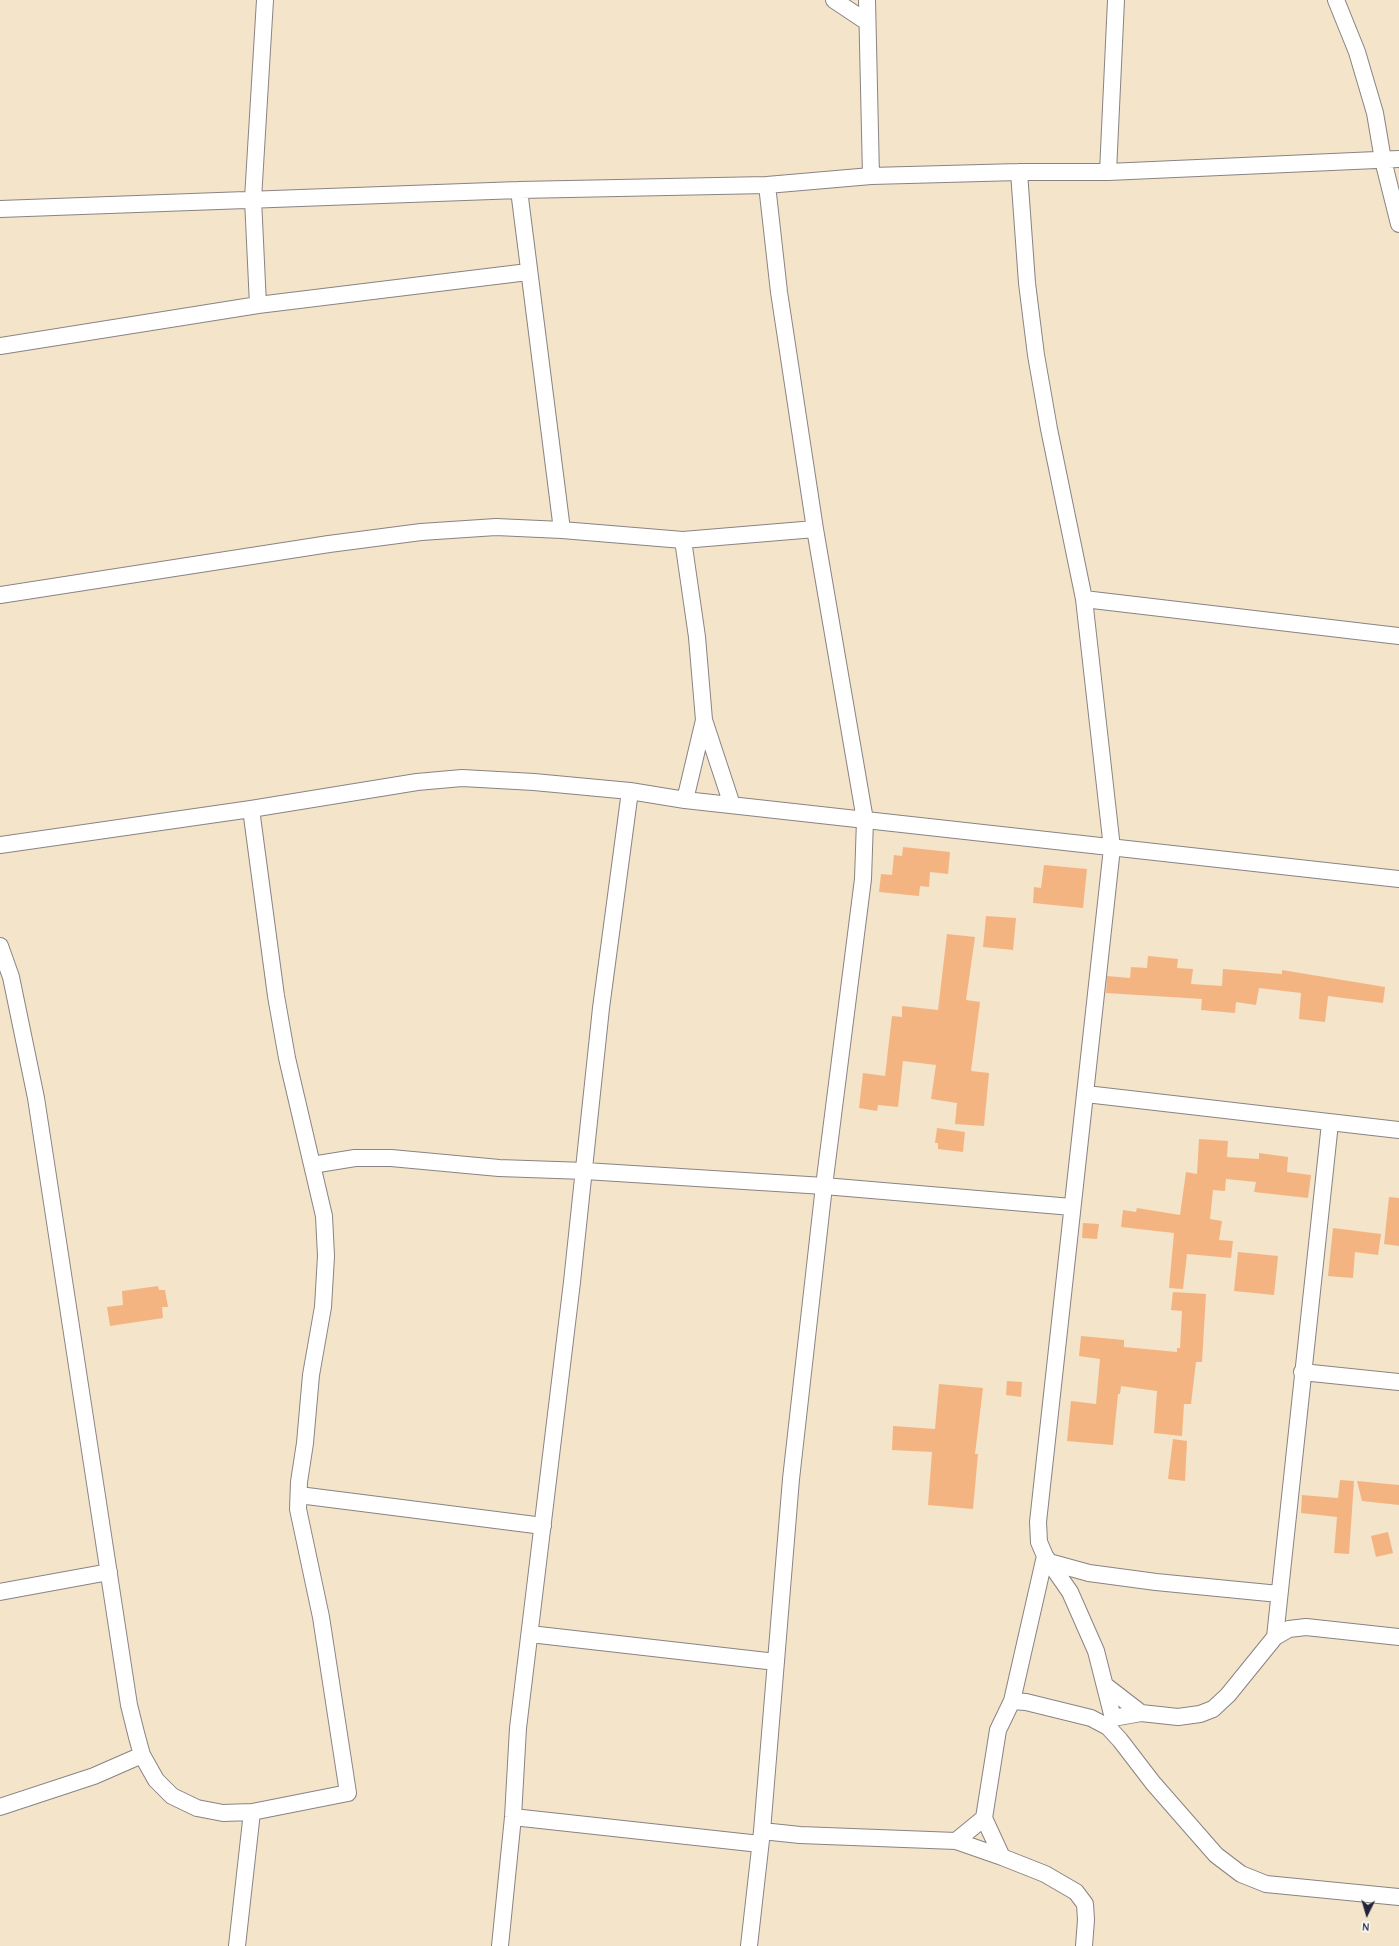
<!DOCTYPE html>
<style>
body{margin:0}
#map{position:relative;width:1399px;height:1946px;overflow:hidden;background:#f3e4ca;font-family:"Comic Neue",sans-serif}
canvas{display:block}
.north{position:absolute;left:1347px;top:1894px;width:40px;height:40px;-webkit-text-stroke:3px #fff;paint-order:stroke;rotate:185deg;font-size:11px;font-weight:700;line-height:16px;text-align:center;color:#22223b}
.north::after{content:'';display:block;margin:auto;width:14px;height:18px;background:#22223b;clip-path:polygon(50% 0,100% 100%,50% 72%,0 100%)}
</style>
<div id="map">
<canvas width="1399" height="1946"></canvas>
<div class="north">N</div>
</div>
<script>
const ctx = document.querySelector('canvas').getContext('2d');
ctx.lineJoin = 'round';
function fill(path, color) {
  ctx.fillStyle = color;
  ctx.fill(path, 'evenodd');
}
function toPath(rows) {
  const path = new Path2D();
  for (const r of rows) {
    path.moveTo(r[0], r[1]);
    for (let i = 2; i < r.length; i += 2) path.lineTo(r[i], r[i + 1]);
  }
  return path;
}
function trace(path, color, width, dash) {
  ctx.strokeStyle = color;
  ctx.lineWidth = width;
  ctx.lineCap = dash ? 'butt' : 'round';
  ctx.setLineDash(dash || []);
  ctx.stroke(path);
}
const building = toPath([
 [903,847,950,852,948,874,930,872,929,887,920,886,919,896,879,892,881,874,892,875,894,855,902,856],
 [1044,865,1087,869,1083,908,1033,903,1034,887,1041,888],
 [986,916,1016,918,1013,950,983,947],
 [947,934,975,937,966,1000,980,1002,971,1071,989,1073,984,1126,955,1124,957,1103,931,1099,936,1065,903,1061,898,1107,878,1105,877,1111,859,1108,863,1073,885,1076,892,1016,902,1017,902,1006,938,1010],
 [1148,956,1178,959,1177,968,1193,969,1191,984,1222,986,1223,969,1282,974,1282,970,1385,987,1383,1003,1328,996,1325,1022,1299,1019,1301,993,1259,988,1256,1005,1236,1002,1235,1013,1201,1010,1202,999,1106,993,1107,976,1130,978,1131,967,1147,968],
 [937,1128,965,1132,963,1152,938,1149,938,1143,935,1143],
 [1199,1139,1228,1141,1227,1157,1259,1159,1259,1153,1288,1157,1287,1172,1311,1175,1308,1198,1254,1192,1256,1182,1226,1179,1225,1191,1213,1190,1210,1219,1222,1221,1219,1240,1233,1241,1231,1258,1187,1254,1183,1289,1169,1288,1174,1233,1121,1227,1123,1210,1136,1212,1137,1208,1180,1215,1186,1172,1197,1174],
 [1389,1197,1399,1198,1399,1246,1384,1244],
 [1083,1223,1099,1224,1097,1239,1082,1238],
 [1333,1228,1381,1234,1378,1255,1355,1252,1353,1278,1328,1276],
 [1238,1252,1278,1256,1274,1295,1234,1291],
 [158,1286,159,1290,165,1290,168,1307,162,1307,163,1318,110,1326,107,1307,123,1305,122,1291],
 [1173,1292,1206,1294,1202,1362,1196,1362,1191,1404,1184,1404,1182,1436,1154,1433,1157,1391,1121,1386,1120,1394,1118,1394,1113,1445,1067,1441,1071,1401,1096,1404,1100,1359,1079,1356,1081,1336,1124,1340,1124,1347,1177,1352,1177,1348,1180,1348,1182,1311,1171,1310],
 [1007,1381,1022,1382,1021,1397,1006,1395],
 [939,1384,983,1388,975,1454,978,1454,973,1509,928,1505,932,1452,892,1450,893,1426,935,1429],
 [1173,1439,1187,1441,1185,1481,1168,1479],
 [1340,1480,1354,1481,1349,1554,1334,1553,1337,1517,1301,1513,1302,1495,1338,1498],
 [1357,1481,1399,1485,1399,1505,1362,1501],
 [1388,1532,1393,1553,1376,1557,1371,1536]
]);
const street = toPath([
 [834,0,867,22],
 [867,0,871,176],
 [1336,0,1357,52,1375,113,1383,160,1399,224],
 [1019,172,1027,283,1036,355,1049,429,1084,599,1112,848,1038,1522,1039,1542,1045,1556,1070,1592,1096,1651,1113,1718,1108,1727],
 [1108,172,1116,0],
 [519,190,562,530],
 [0,209,519,190,767,185,871,176,1019,172,1108,172,1399,159],
 [258,305,253,199,265,0],
 [0,346,258,305,528,272],
 [683,540,697,637,704,720,732,805],
 [0,595,329,544,421,532,496,527,562,530,683,540,815,529],
 [1084,599,1399,636],
 [685,800,704,720],
 [0,845,251,809,417,782,462,778,534,782,630,791,685,800,1399,879],
 [0,946,11,977,36,1098,129,1705,137,1737,142,1755,156,1780,172,1796,197,1808,223,1813,252,1812],
 [1086,1094,1399,1130],
 [312,1165,355,1158,391,1158,499,1168,585,1171,824,1186,1072,1207],
 [1302,1372,1399,1382],
 [299,1495,543,1526],
 [1049,1562,1089,1573,1156,1582,1279,1594],
 [0,1592,109,1572],
 [530,1634,776,1662],
 [1275,1637,1330,1123],
 [1106,1686,1141,1713],
 [1012,1701,1045,1556],
 [1113,1718,1141,1713,1178,1717,1200,1714,1213,1709,1228,1695,1275,1637,1289,1629,1306,1627,1399,1637],
 [0,1807,94,1776,142,1755],
 [513,1817,760,1844],
 [762,1831,800,1835,956,1841,1002,1857,1045,1874,1076,1892,1085,1904,1086,1920,1084,1946],
 [956,1841,984,1818],
 [1002,1857,984,1818,998,1730,1012,1701,1026,1702,1091,1718,1108,1727,1120,1740,1153,1783,1216,1855,1241,1874,1266,1884,1399,1897],
 [237,1946,252,1812,348,1793,321,1617,298,1509,299,1482,305,1443,311,1375,323,1307,326,1256,324,1216,287,1058,276,996,251,809],
 [500,1946,513,1817,518,1728,572,1282,601,1008,630,791],
 [749,1946,762,1831,791,1479,824,1186,863,879,865,820,815,529,779,292,767,185]
]);
fill(building, '#f4b482');
trace(street, '#8a8382', 18);
trace(street, '#fff', 16);
</script>
